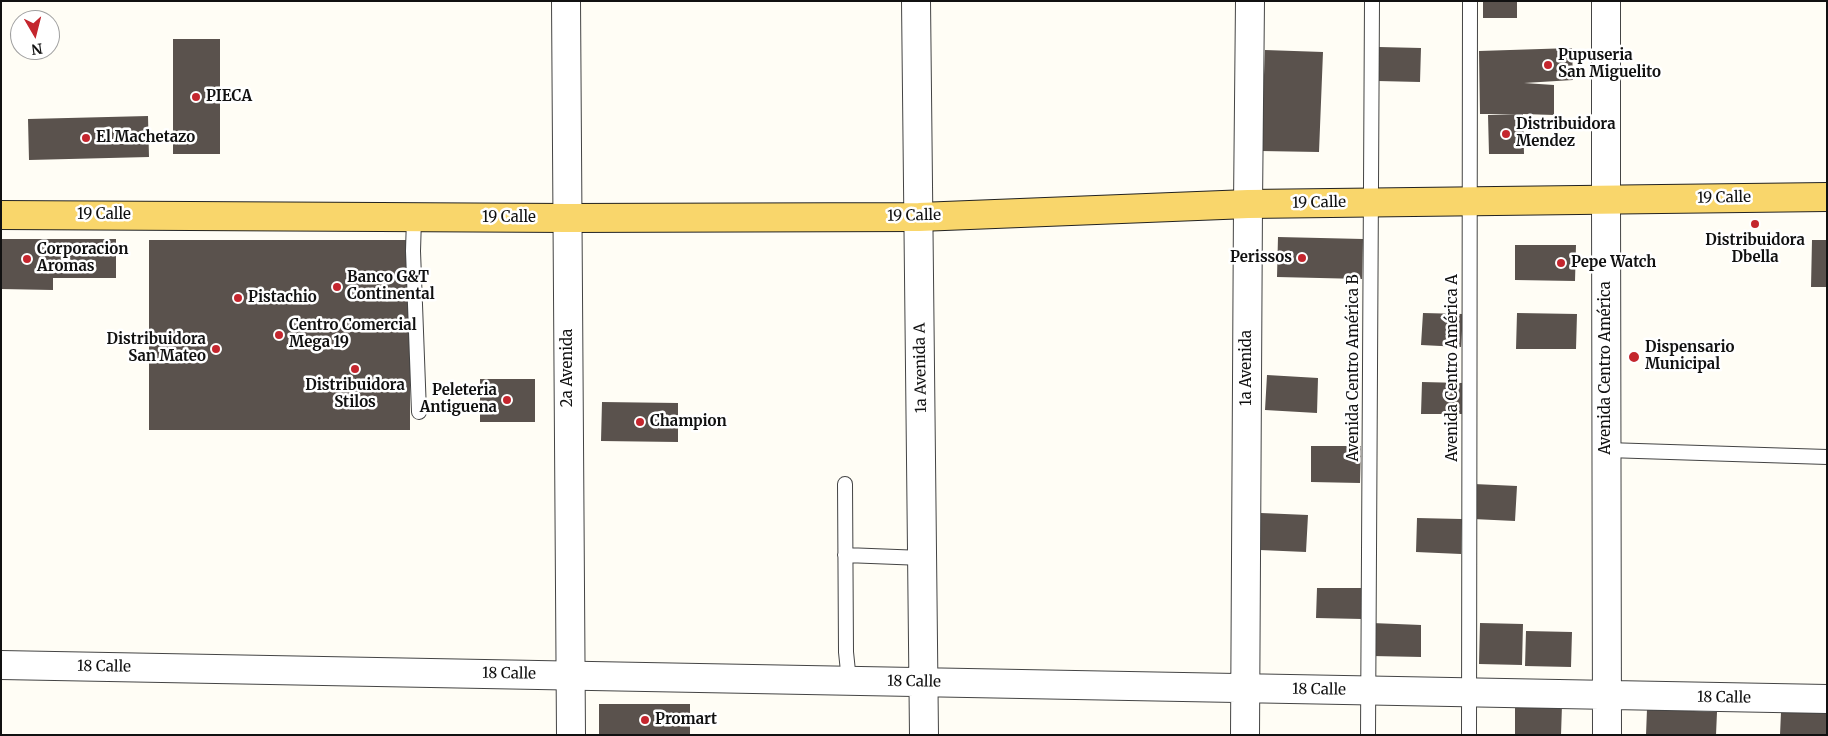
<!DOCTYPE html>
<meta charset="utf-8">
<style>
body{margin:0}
#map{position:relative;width:1828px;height:736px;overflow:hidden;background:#fffdf5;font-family:Merriweather,serif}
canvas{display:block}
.frame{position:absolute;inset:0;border:2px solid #111;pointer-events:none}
.north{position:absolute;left:10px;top:10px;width:50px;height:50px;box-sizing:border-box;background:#fff;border:1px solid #a0a0a0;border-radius:50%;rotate:172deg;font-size:14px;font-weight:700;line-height:20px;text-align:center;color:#111}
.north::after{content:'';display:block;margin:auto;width:18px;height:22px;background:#c4262e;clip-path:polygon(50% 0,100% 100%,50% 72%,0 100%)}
</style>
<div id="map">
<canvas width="1828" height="736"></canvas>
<div class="frame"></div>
<div class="north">N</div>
</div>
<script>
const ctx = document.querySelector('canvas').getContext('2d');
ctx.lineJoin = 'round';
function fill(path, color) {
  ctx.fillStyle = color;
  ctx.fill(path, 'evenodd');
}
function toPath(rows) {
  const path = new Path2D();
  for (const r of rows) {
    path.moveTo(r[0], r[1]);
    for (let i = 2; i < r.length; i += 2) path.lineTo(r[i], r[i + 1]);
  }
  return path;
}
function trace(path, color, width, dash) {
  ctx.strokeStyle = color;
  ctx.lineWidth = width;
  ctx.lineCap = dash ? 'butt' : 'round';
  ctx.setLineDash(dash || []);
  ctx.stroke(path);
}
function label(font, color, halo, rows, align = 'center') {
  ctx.font = font + ' Merriweather,serif';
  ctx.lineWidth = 5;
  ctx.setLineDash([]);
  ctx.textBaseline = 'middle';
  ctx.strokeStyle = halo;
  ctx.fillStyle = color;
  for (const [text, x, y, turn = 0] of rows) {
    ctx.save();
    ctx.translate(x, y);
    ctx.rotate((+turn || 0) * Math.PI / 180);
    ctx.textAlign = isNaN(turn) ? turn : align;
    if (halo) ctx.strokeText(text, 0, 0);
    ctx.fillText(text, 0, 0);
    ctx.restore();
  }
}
const building = toPath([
 [1483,1,1517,1,1517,18,1483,18],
 [173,39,220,39,220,154,173,154],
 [1379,47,1421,48,1420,82,1378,81],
 [1572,48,1573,80,1524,83,1554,85,1554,115,1523,114,1524,154,1489,154,1488,115,1518,114,1480,114,1479,51],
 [1265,50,1323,52,1319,152,1261,151],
 [148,116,149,157,29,160,28,119],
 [1278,237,1363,239,1362,279,1277,277],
 [1,239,116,239,116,278,53,278,53,290,1,289],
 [149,240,410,240,410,430,149,430],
 [1812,240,1827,240,1827,287,1811,287],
 [1515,245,1576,245,1575,281,1515,280],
 [1423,313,1463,314,1461,347,1421,345],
 [1517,313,1577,314,1576,349,1516,349],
 [1267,375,1318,378,1317,413,1265,410],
 [480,379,535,379,535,422,480,422],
 [1422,382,1463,383,1462,414,1421,414],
 [602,402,678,403,678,442,601,441],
 [1311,446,1361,446,1360,483,1311,482],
 [1474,484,1517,486,1515,521,1473,519],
 [1261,513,1308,515,1306,552,1260,550],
 [1417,518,1462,519,1461,554,1416,552],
 [1317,588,1362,588,1362,619,1316,618],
 [1372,623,1421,625,1421,657,1372,656],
 [1480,623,1523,624,1522,665,1479,664],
 [1526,631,1572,632,1571,667,1525,666],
 [599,704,690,704,690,735,599,735],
 [1515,704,1562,705,1561,735,1515,735],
 [1647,709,1717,712,1716,735,1646,735],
 [1781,712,1827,712,1827,735,1780,735]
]);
const service = toPath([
 [414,218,413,251,419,412],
 [1607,450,1827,457],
 [845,484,846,652,849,681],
 [845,555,923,558],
 [1368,735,1372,1],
 [1469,735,1470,1]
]);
const minor = toPath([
 [916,1,924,735],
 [1606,199,1607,735],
 [1,665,1827,699],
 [1245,735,1248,204]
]);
const tertiary = toPath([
 [566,1,571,735],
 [1606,199,1606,1],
 [1248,204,1250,1]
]);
const primary = toPath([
 [1,215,568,218,919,217,1248,204,1827,197]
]);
const markers = [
 [1548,65,5,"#c4262e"],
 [196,97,5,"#c4262e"],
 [1506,134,5,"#c4262e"],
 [86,138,5,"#c4262e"],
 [1755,224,5,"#c4262e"],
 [1302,258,5,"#c4262e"],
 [27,259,5,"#c4262e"],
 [1561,263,5,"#c4262e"],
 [337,287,5,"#c4262e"],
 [238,298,5,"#c4262e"],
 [279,335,5,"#c4262e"],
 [216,349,5,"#c4262e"],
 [1634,357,6,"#c4262e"],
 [355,369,5,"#c4262e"],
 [507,400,5,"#c4262e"],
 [640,422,5,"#c4262e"],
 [645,720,5,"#c4262e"]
];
const poiNames = [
 ["Pupuseria",1558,56],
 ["San Miguelito",1558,73],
 ["PIECA",206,97],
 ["Distribuidora",1516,125],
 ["Mendez",1516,142],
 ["El Machetazo",96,138],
 ["Distribuidora",1755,241,"center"],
 ["Dbella",1755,258,"center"],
 ["Corporacion",37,250],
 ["Aromas",37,267],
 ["Perissos",1292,258,"right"],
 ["Pepe Watch",1571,263],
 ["Banco G&T",347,278],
 ["Continental",347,295],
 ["Pistachio",248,298],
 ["Centro Comercial",289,326],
 ["Mega 19",289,343],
 ["Distribuidora",206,340,"right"],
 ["San Mateo",206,357,"right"],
 ["Dispensario",1645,348],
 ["Municipal",1645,365],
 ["Distribuidora",355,386,"center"],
 ["Stilos",355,403,"center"],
 ["Peleteria",497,391,"right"],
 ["Antiguena",497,408,"right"],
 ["Champion",650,422],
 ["Promart",655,720]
];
const streetNames = [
 ["19 Calle",1724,198,-1],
 ["19 Calle",1319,203,-1],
 ["19 Calle",104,215],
 ["19 Calle",914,216,-1],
 ["19 Calle",509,218],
 ["2a Avenida",568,368,-90],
 ["1a Avenida A",921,368,-91],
 ["1a Avenida",1247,368,-90],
 ["Avenida Centro América B",1354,368,-90],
 ["Avenida Centro América A",1453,368,-90],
 ["Avenida Centro América",1606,368,-90],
 ["18 Calle",104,667,1],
 ["18 Calle",509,674,1],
 ["18 Calle",914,682,1],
 ["18 Calle",1319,690,1],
 ["18 Calle",1724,698,1]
];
fill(building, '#5a524d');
trace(service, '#444', 16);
trace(minor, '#444', 30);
trace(tertiary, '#444', 30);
trace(primary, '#222', 30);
trace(service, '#fff', 14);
trace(minor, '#fff', 28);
trace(tertiary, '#fff', 28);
trace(primary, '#f9d66b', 28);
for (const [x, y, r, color] of markers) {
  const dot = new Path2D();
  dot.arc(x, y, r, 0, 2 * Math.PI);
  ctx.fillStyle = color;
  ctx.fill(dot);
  trace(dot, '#fff', 2);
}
label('bold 15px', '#111', '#fff', poiNames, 'left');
label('15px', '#111', '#fff', streetNames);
</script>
